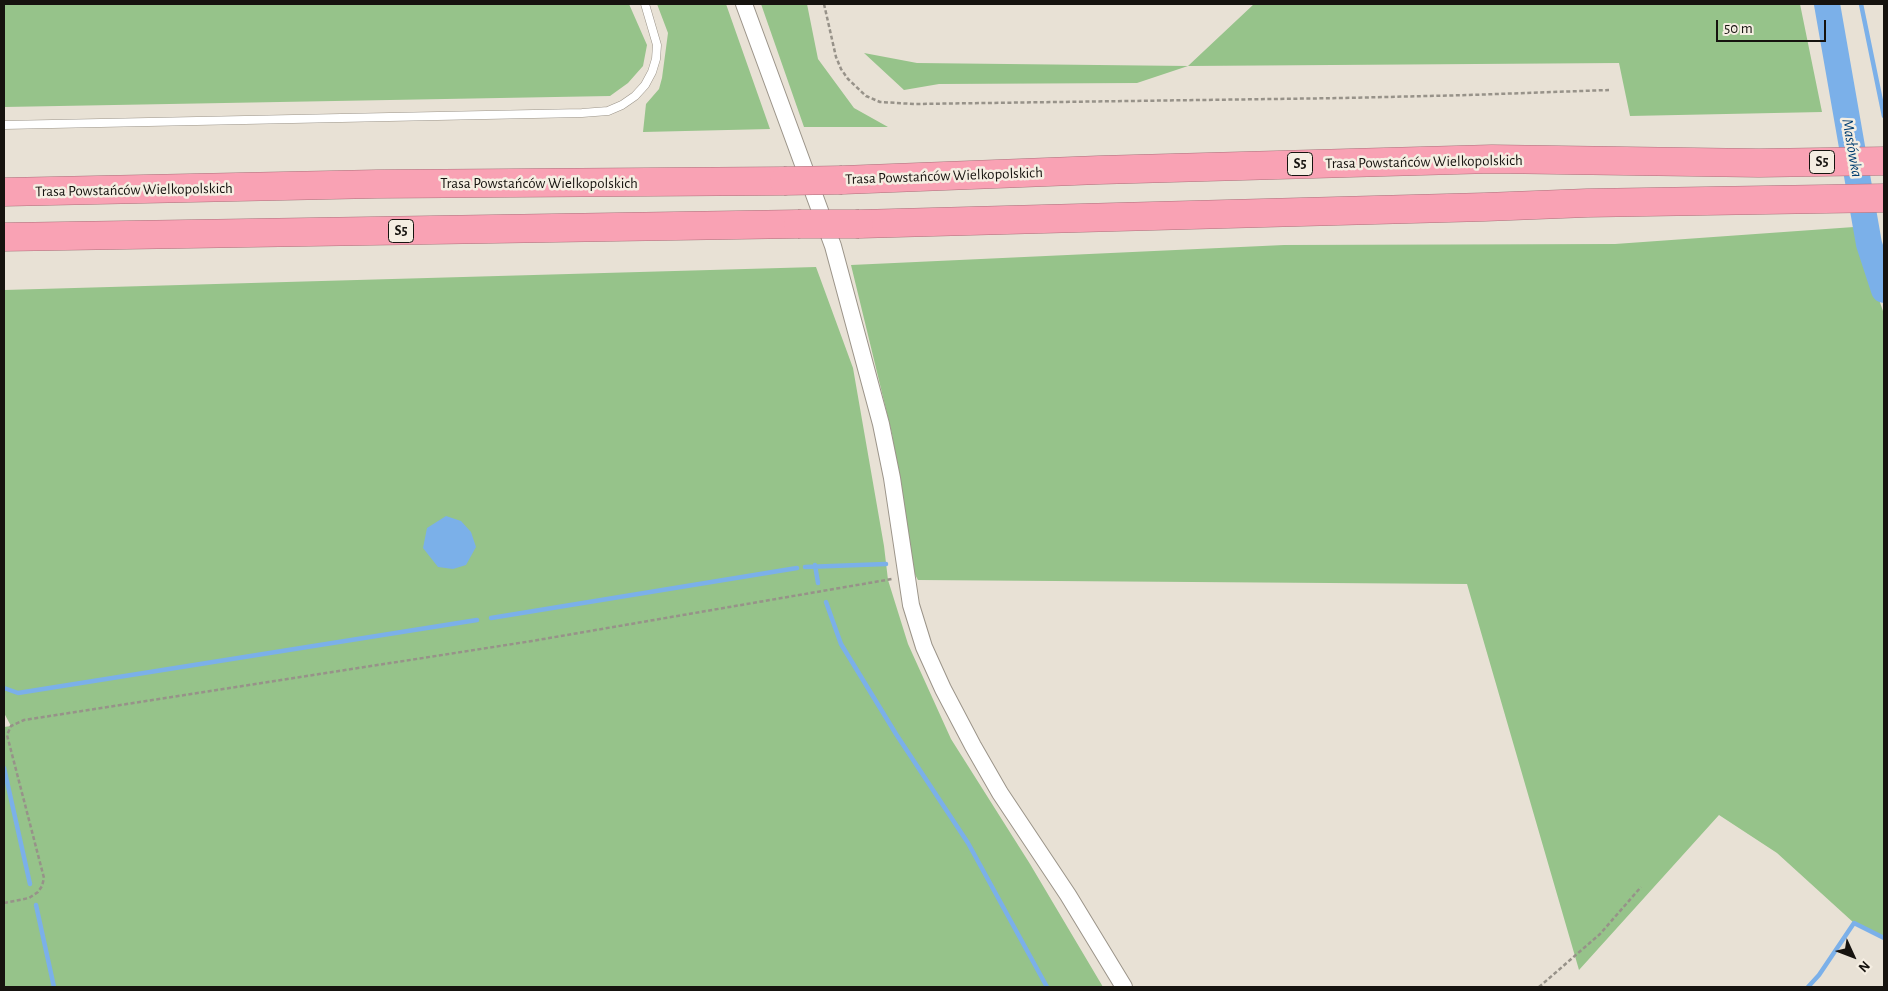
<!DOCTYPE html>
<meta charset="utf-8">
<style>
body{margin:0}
#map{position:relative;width:1888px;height:991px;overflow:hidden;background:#e8e1d5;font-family:"Alegreya Sans",sans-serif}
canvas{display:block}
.frame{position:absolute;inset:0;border:5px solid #16130f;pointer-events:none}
.north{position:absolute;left:1828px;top:931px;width:50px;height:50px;-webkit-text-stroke:4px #f5eee2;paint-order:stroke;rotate:133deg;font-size:14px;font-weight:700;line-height:20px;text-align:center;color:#16130f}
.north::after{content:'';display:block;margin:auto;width:18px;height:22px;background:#16130f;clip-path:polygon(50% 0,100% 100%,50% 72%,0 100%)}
.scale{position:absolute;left:1716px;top:20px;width:110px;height:22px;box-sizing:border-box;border:2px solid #16130f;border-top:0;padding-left:6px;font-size:15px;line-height:18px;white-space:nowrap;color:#16130f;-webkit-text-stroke:4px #f5eee2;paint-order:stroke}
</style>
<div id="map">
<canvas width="1888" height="991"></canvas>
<div class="frame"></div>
<div class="north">N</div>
<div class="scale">50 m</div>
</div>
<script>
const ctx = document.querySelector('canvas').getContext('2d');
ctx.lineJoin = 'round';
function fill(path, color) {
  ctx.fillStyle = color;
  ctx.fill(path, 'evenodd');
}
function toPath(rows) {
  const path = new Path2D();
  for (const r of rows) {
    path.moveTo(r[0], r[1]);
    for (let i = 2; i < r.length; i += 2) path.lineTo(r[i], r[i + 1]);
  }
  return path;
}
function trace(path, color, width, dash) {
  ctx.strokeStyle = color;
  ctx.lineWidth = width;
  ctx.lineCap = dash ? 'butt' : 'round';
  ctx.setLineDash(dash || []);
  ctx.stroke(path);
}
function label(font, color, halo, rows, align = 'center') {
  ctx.font = font + ' "Alegreya Sans",sans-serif';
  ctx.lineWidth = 5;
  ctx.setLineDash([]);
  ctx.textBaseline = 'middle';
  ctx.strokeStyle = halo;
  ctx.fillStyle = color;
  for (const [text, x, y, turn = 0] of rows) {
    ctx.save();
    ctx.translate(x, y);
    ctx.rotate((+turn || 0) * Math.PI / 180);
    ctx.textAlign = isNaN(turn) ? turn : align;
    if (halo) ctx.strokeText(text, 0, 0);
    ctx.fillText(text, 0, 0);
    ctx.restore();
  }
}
const green = toPath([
 [4,4,629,4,647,45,643,66,628,83,610,96,4,107],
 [657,4,726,4,770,129,643,132,646,104,659,89,662,78,668,33],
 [761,4,807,4,818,59,854,108,888,127,804,127],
 [1254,4,1800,4,1822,112,1630,116,1619,63,1188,66,1137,83,939,84,904,90,864,53,917,63,1188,66],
 [1854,227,1884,314,1884,938,1854,923,1777,853,1719,815,1579,970,1467,584,918,580,912,569,892,434,851,265,1284,245,1615,244],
 [816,267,853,368,884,546,888,580,908,644,951,739,1030,864,1103,987,4,987,4,727,11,726,4,713,4,290]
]);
const water = toPath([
 [446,516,461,521,471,532,476,547,466,565,453,569,438,567,423,548,427,528]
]);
const stream = toPath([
 [1861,4,1884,116],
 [815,565,818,583],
 [805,567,886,564],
 [826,602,841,644,896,734,968,843,1047,987],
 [491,618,797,568],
 [4,688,18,693,477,620],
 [4,768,30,884],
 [36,905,54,987],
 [1808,987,1819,975,1854,923,1884,938]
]);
const river = toPath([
 [1827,4,1869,244,1884,290]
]);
const path = toPath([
 [824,4,836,57,841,69,848,79,866,96,880,102,914,104,1344,98,1469,95,1609,90],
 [4,903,29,898,38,892,42,886,44,878,7,735,11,726,24,720,532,641,892,579],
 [1539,987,1600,934,1641,887]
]);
const lane = toPath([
 [4,125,582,113,608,111,622,105,635,96,645,85,652,72,656,59,657,45,645,4]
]);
const street = toPath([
 [744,4,833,246,881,424,892,478,911,605,924,647,943,689,973,746,1000,793,1068,895,1124,987]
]);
const highway = toPath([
 [842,180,1099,170,1492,159,1759,163,1884,161],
 [4,192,377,184,784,181],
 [859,224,1485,207,1587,203,1884,198],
 [4,237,798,224]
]);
const highwayBridge = toPath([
 [784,181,842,180],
 [798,224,859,224]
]);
const shields = [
 [1822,162,25],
 [1300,164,25],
 [401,231,25]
];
const shieldNames = [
 ["S5",1822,162],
 ["S5",1300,164],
 ["S5",401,231]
];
const streetNames = [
 ["Trasa Powstańców Wielkopolskich",1424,162,-1],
 ["Trasa Powstańców Wielkopolskich",944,176,-2],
 ["Trasa Powstańców Wielkopolskich",539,183],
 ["Trasa Powstańców Wielkopolskich",134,190,-1]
];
const waterNames = [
 ["Masłówka",1852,148,80]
];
fill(green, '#96c38a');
fill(water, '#7bb0e9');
trace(stream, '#7bb0e9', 4.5);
trace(river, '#7bb0e9', 26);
trace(lane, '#9b9489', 9);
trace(street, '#9b9489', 18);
trace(highway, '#aa707a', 29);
trace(path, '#979289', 2.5, [4, 2.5]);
trace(lane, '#fff', 8);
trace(street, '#fff', 16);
trace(highway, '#f9a2b4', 28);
trace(highwayBridge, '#aa707a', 29, []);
trace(highwayBridge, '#f9a2b4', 28);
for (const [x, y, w] of shields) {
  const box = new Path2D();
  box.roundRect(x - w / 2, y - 11.5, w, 23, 4);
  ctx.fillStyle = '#f5eee2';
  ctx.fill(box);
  trace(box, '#16130f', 1);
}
label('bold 14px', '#16130f', null, shieldNames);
label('15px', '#16130f', '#f5eee2', streetNames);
label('italic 16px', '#013e71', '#f5eee2', waterNames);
</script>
